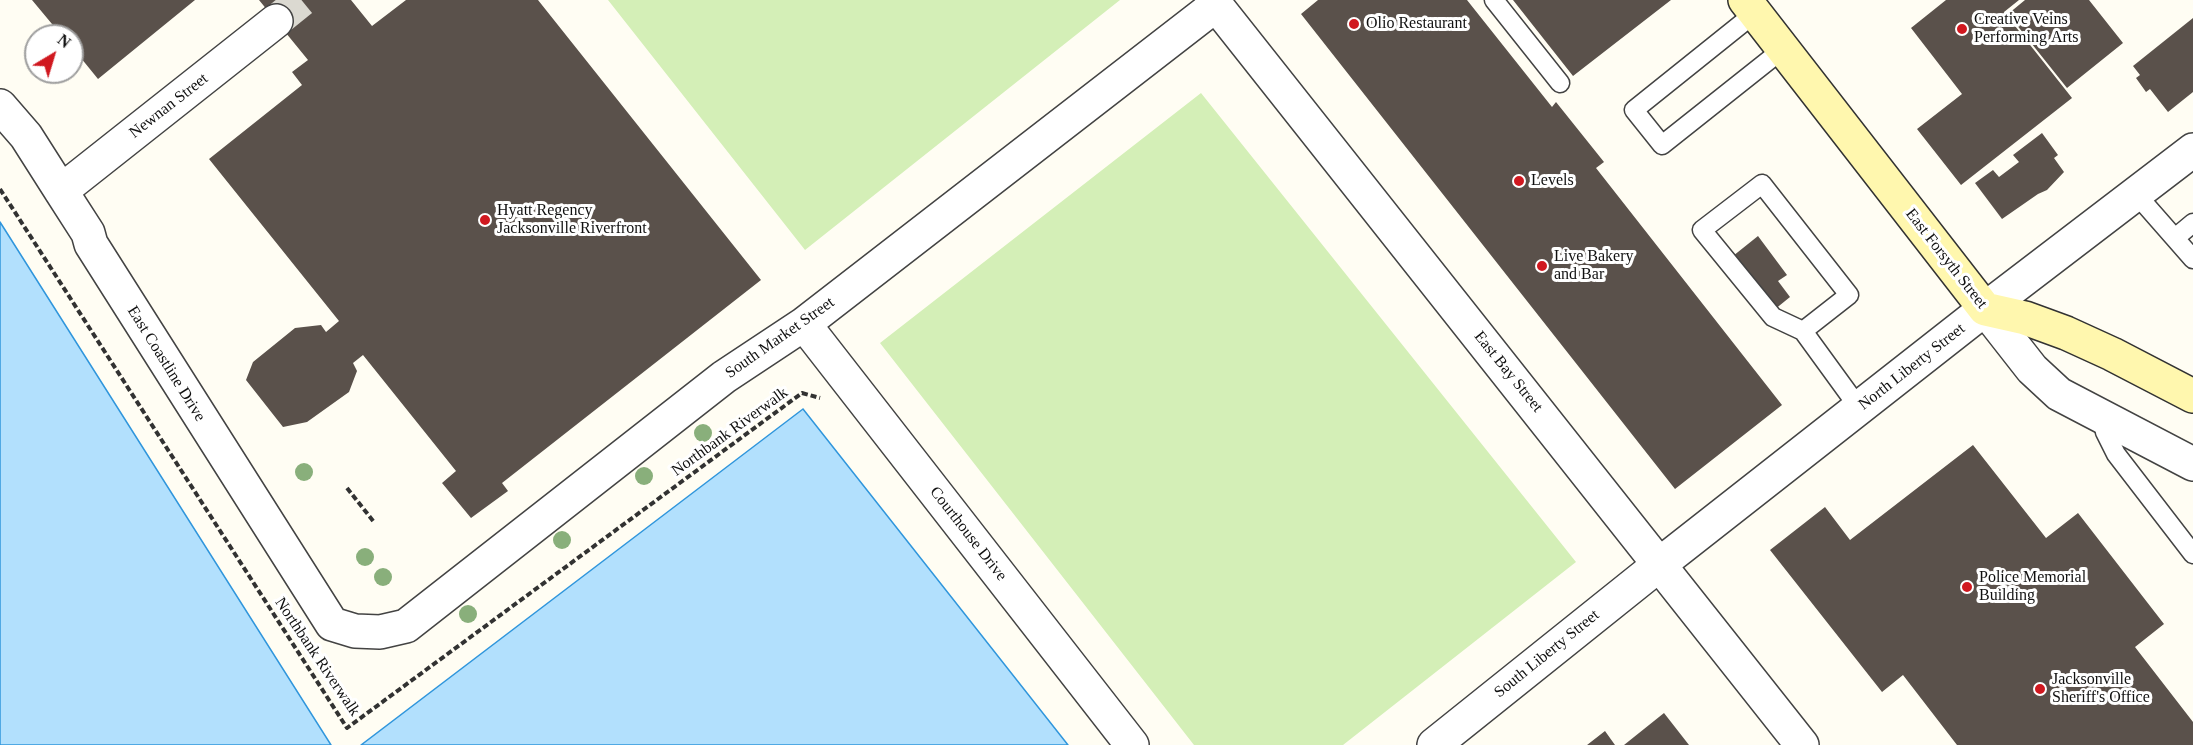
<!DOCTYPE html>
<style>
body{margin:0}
#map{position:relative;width:2193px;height:745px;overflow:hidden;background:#fffdf3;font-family:"Times New Roman",serif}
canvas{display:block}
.north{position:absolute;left:24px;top:24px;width:60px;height:60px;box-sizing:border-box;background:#fff;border:2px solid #9f9f9f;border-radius:50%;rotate:38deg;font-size:16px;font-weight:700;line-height:24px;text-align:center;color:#101010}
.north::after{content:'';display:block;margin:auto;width:21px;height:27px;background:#d0181f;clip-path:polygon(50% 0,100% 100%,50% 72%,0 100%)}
</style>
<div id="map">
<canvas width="2193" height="745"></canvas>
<div class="north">N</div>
</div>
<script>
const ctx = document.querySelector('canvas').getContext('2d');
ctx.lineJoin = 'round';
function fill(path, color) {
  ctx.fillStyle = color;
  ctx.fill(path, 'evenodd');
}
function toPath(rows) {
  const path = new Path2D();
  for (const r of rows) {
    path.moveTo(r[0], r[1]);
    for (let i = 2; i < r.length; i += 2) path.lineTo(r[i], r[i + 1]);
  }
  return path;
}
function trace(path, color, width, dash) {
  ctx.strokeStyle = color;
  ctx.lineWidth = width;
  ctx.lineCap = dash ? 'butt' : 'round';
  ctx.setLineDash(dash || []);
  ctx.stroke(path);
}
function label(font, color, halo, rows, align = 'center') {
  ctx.font = font + ' "Times New Roman",serif';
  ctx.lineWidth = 6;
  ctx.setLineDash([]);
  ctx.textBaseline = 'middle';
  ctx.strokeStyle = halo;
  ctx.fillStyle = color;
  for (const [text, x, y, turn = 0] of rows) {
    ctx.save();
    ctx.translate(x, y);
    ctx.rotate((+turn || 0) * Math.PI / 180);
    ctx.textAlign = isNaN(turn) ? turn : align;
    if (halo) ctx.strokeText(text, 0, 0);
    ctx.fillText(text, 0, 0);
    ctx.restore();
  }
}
const green = toPath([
 [608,0,1120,0,805,250],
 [1201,93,1576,562,1343,745,1194,745,880,343]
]);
const water = toPath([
 [0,222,331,745,0,745,0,222],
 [803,409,1068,745,361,745,803,409]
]);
const building = toPath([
 [32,0,195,0,98,79,72,47,72,36,62,36],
 [259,0,351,0,372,26,406,0,538,0,761,280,502,483,508,491,471,518,442,483,456,471,363,355,353,363,357,371,349,392,307,422,283,427,246,380,253,362,295,328,321,325,326,332,339,321,209,159,302,85,292,72,308,60],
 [1318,0,1467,0,1552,107,1556,102,1604,162,1596,168,1782,405,1675,489,1301,14],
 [1513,0,1671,0,1573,76],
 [1946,0,2019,0,2004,12,2072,98,1961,185,1917,129,1962,94,1911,28],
 [2025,0,2089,0,2123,43,2067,88,2008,14],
 [2193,18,2193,92,2168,112,2150,89,2146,92,2136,78,2140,75,2133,66],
 [2042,133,2058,155,2054,158,2064,172,2047,190,2038,194,2002,219,1975,183,1993,170,1999,177,2019,162,2013,155],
 [1758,236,1787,275,1778,281,1790,297,1774,310,1733,256],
 [1973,445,2046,538,2078,513,2164,624,2135,647,2193,722,2193,745,1957,745,1903,675,1882,692,1770,550,1825,507,1850,540],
 [1664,713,1689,745,1624,745],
 [1605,731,1615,745,1587,745]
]);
const minorTunnel = toPath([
 [276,21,302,0]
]);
const path = toPath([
 [0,189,347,728,802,393,820,398],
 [347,488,374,522]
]);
const service = toPath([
 [1494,0,1560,83],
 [1755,13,1634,110,1662,145,1783,49],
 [2136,194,2193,259],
 [2175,238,2193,223],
 [1803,331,1773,317,1702,230,1762,184,1849,295,1803,331,1859,408],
 [2102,417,2105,432,2116,454,2193,554]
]);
const minor = toPath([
 [0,106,26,136,61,191,88,233,91,244,332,624,355,631,380,632,406,626,724,377,804,324,1216,5],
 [61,191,276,21],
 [804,324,1132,745],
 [1434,745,1660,564]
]);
const tertiary = toPath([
 [1212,0,1802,745],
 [1985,309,2032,369,2059,394,2193,464],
 [1660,564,1985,309,2193,150]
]);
const secondary = toPath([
 [1745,0,1985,309,2025,318,2066,333,2112,354,2193,396]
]);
const trees = [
 [703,433],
 [304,472],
 [644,476],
 [562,540],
 [365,557],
 [383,577],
 [468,614]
];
const markers = [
 [1354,24,6,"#d0181f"],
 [1962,29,6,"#d0181f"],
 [1519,181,6,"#d0181f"],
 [485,220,6,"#d0181f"],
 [1542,266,6,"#d0181f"],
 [1967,587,6,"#d0181f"],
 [2040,689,6,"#d0181f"]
];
const poiNames = [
 ["Creative Veins",1974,20],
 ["Performing Arts",1974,38],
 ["Olio Restaurant",1366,24],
 ["Levels",1531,181],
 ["Hyatt Regency",497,211],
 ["Jacksonville Riverfront",497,229],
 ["Live Bakery",1554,257],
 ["and Bar",1554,275],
 ["Police Memorial",1979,578],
 ["Building",1979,596],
 ["Jacksonville",2052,680],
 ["Sheriff's Office",2052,698]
];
const streetNames = [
 ["Newnan Street",169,106,-38],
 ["East Forsyth Street",1946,259,52],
 ["South Market Street",780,338,-35],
 ["East Coastline Drive",166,364,58],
 ["North Liberty Street",1912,367,-38],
 ["East Bay Street",1508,372,51],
 ["Northbank Riverwalk",730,432,-36],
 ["Courthouse Drive",968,534,52],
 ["South Liberty Street",1547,654,-39],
 ["Northbank Riverwalk",317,657,56]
];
fill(green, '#d4efb7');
fill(water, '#b2e0fd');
trace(water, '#3096dc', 1.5);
fill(building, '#5a514b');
trace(minorTunnel, '#dbd9d1', 33, [33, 16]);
trace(service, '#434343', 21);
trace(minor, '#434343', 36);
trace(tertiary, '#434343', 36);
trace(secondary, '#323232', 36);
trace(path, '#323232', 4, [6, 3]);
trace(service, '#fff', 18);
trace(minor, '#fff', 33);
trace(tertiary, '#fff', 33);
trace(secondary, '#fff7ae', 33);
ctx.fillStyle = '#89af7b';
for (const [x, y] of trees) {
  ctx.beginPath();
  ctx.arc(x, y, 9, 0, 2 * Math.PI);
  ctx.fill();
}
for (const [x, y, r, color] of markers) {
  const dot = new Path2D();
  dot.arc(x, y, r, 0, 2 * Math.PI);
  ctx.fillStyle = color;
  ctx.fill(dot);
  trace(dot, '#fff', 2);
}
label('16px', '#101010', '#fff', poiNames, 'left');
label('16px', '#101010', '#fff', streetNames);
</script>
